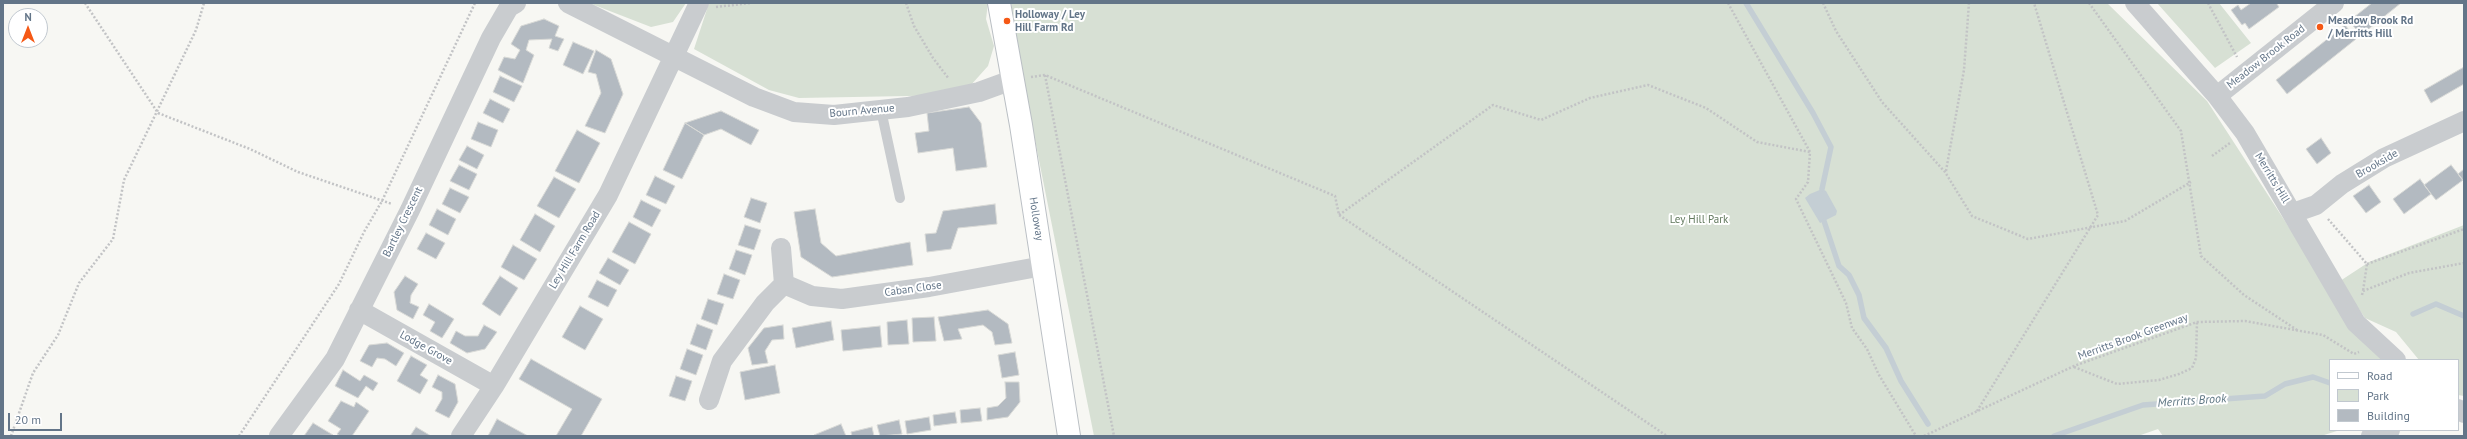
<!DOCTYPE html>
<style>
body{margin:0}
#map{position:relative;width:2467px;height:439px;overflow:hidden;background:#f7f7f3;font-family:"PT Sans",sans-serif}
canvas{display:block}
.frame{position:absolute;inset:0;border:4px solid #637588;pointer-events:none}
.legend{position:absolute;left:2329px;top:359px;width:130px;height:72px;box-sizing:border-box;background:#fff;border:1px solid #c1c8cf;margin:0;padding:5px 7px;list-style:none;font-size:12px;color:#637588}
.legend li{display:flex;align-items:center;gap:8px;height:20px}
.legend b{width:20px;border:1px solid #c1c8cf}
.north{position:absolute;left:8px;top:8px;width:40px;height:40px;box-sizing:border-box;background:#fff;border:1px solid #c1c8cf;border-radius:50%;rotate:0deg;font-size:11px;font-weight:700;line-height:16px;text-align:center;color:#637588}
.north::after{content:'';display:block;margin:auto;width:14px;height:18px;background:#f55815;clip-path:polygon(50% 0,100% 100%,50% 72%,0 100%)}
.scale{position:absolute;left:8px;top:413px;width:54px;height:18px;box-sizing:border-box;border:2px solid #637588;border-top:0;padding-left:5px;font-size:12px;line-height:14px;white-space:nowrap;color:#637588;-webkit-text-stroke:3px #fff;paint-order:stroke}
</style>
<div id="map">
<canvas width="2467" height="439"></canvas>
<div class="frame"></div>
<ul class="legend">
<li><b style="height:5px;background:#fff"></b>Road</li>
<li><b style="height:11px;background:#d7e0d4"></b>Park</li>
<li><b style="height:11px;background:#b3bac1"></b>Building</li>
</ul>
<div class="north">N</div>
<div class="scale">20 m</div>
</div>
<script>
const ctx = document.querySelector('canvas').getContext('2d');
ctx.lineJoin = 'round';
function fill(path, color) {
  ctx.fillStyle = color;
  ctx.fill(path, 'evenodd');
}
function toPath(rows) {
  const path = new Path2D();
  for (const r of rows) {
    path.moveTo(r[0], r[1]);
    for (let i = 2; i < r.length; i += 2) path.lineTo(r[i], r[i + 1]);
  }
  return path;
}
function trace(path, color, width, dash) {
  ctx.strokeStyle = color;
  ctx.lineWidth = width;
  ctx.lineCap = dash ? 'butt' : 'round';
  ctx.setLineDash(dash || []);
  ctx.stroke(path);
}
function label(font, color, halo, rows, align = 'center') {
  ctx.font = font + ' "PT Sans",sans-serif';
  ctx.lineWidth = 4;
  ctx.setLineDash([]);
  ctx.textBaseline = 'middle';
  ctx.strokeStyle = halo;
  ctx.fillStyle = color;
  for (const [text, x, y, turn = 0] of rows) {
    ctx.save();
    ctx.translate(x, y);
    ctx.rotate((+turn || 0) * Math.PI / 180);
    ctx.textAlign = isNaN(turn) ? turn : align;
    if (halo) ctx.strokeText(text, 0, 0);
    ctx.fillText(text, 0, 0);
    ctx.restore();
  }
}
const green = toPath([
 [589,3,686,3,673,22,651,27],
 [709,3,988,3,986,19,994,46,988,66,962,95,799,98,769,90,694,49],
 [1011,3,2107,3,2207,101,2355,329,2387,360,2330,360,2330,430,2340,430,2321,436,2163,436,2158,429,2138,436,1094,436,1022,75],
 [2157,3,2219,3,2251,43,2215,68],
 [2464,225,2464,396,2458,395,2458,360,2419,360,2396,332,2365,318,2340,281,2369,262]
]);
const water = toPath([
 [1822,189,1826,191,1837,211,1836,215,1820,223,1805,198,1810,194]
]);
const stream = toPath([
 [1746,3,1813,113,1831,147,1822,189],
 [1824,221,1839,266,1849,275,1859,295,1864,318,1886,348,1901,381,1928,424],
 [2413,314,2436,304,2464,316],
 [2054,436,2143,405,2265,396,2285,384,2313,377,2330,383]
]);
const building = toPath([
 [2251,3,2279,3,2277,4,2279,7,2249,29,2245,23,2242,25,2231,10,2238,5,2241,10,2251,3],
 [2372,3,2401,3,2361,35,2349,21,2372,3],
 [544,19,559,26,555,36,564,39,558,51,549,48,552,39,529,40,526,50,534,55,523,83,498,70,504,57,515,59,520,50,511,44,521,26,544,19],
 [2345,25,2356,39,2287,94,2276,80,2345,25],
 [573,42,594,51,583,74,563,65,573,42],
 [596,50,611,59,623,94,605,133,585,126,601,93,596,74,588,72,596,50],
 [2464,67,2464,84,2431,103,2424,90,2464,67],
 [500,76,522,86,514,102,493,92,500,76],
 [490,99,510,109,503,123,483,113,490,99],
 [969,107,981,123,987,167,956,171,953,148,918,153,915,133,929,131,927,113,969,107],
 [721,111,759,130,751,145,721,129,704,135,685,123,721,111],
 [478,122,498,130,491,147,471,139,478,122],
 [685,123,704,135,682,179,663,170,685,123],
 [577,130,600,143,579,183,555,171,577,130],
 [2321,138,2331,153,2317,164,2306,149,2321,138],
 [467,146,484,155,477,169,459,160,467,146],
 [459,165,477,174,469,190,450,181,459,165],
 [2451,165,2463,180,2436,200,2424,185,2451,165],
 [2464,169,2464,182,2458,174,2464,169],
 [655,176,675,186,666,204,646,195,655,176],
 [554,177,576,189,559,218,537,206,554,177],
 [2420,179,2431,194,2404,214,2393,199,2420,179],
 [2369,185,2381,202,2366,213,2353,196,2369,185],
 [450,188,469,197,460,213,442,204,450,188],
 [751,198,767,203,760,223,744,217,751,198],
 [641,200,661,210,652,227,633,217,641,200],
 [995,204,997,224,958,228,951,249,927,252,925,234,936,233,943,211,995,204],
 [437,209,456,219,448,235,429,225,437,209],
 [815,209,821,243,836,256,910,242,913,265,832,277,801,257,794,212,815,209],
 [535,214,555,226,540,252,520,240,535,214],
 [629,222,651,234,635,264,612,252,629,222],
 [745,225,761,230,754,250,738,245,745,225],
 [426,233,445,243,436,259,417,249,426,233],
 [513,245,537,259,524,280,501,267,513,245],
 [736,250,752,255,745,275,729,269,736,250],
 [608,258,629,270,620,285,599,273,608,258],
 [724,274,740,280,733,299,717,294,724,274],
 [405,276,418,284,411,295,410,303,419,307,413,319,397,310,394,292,405,276],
 [500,276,518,288,500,316,482,304,500,276],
 [597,280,617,290,608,307,588,297,597,280],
 [708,299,724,304,717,325,701,319,708,299],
 [429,304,454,319,442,338,430,331,435,322,423,315,429,304],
 [580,306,603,319,585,350,562,337,580,306],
 [988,310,1008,324,1012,343,995,345,992,332,983,325,958,329,962,339,944,341,938,317,988,310],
 [934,317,936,341,913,342,912,318,934,317],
 [907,320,909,344,888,345,887,322,907,320],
 [831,321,834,340,796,348,792,328,831,321],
 [697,324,713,330,706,350,690,344,697,324],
 [484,325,497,332,485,349,467,353,450,343,456,331,465,336,478,336,484,325],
 [783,325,784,339,772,340,765,351,768,363,752,365,748,348,764,328,783,325],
 [880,326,882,347,843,351,841,330,880,326],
 [387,343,404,353,396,366,385,359,377,358,372,367,360,361,369,345,387,343],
 [687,349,703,355,696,375,680,369,687,349],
 [1015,352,1019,375,1002,378,998,355,1015,352],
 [411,356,427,365,420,375,428,380,420,394,397,381,411,356],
 [531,359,602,399,581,436,556,436,572,409,519,379,531,359],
 [775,365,780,393,745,400,740,372,775,365],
 [343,370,360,381,364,375,378,383,373,391,366,386,358,398,335,386,343,370],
 [438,375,455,384,458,402,449,418,435,411,442,399,442,392,432,387,438,375],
 [676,376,692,381,685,401,669,396,676,376],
 [1005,382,1019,382,1020,402,1008,417,987,420,987,408,998,406,1006,398,1005,382],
 [341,401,354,407,356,402,369,411,352,436,340,436,337,434,341,429,328,421,341,401],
 [980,408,982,421,961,423,960,410,980,408],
 [955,412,957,423,934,426,933,415,955,412],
 [929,417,931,430,907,434,905,421,929,417],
 [497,419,528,436,488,436,497,419],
 [899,420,902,434,880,436,877,425,899,420],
 [313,423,333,435,304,436,313,423],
 [841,424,846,436,814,436,814,435,841,424],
 [416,427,431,436,410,436,416,427],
 [872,427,874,436,852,436,851,432,872,427]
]);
const path = toPath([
 [85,3,158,113,250,149,298,172,392,204],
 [906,3,914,26,933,58,949,79],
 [1728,3,1810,152,1808,182,1796,199,1846,303,1852,328,1867,349,1879,375,1916,436],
 [1823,3,1836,31,1882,102,1945,172,1972,216,2028,239,2125,221,2191,182],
 [2089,3,2181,131,2201,256,2244,295,2297,330],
 [2208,3,2237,57],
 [716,7,751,3],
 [1045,75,1114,436],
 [1031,77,1045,75,1335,196,1339,215,1667,436],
 [2212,156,2230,143],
 [1946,171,1964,70,1969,3],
 [1339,215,1493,105,1541,120,1590,98,1648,85,1706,108,1757,142,1810,152],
 [2328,219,2367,264,2363,291],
 [2367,264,2464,229],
 [2362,295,2363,291,2409,273,2464,263],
 [2074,367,2117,384,2159,380,2179,374,2192,368,2196,358,2197,322],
 [1977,411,2098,215,2034,3],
 [11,436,33,373,58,335,79,283,113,239,124,180,196,30,204,3],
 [239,436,339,284,364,232,382,201,475,3],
 [1924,436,2074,366,2197,322,2245,321,2323,335,2354,354,2359,352]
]);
const lane = toPath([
 [881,110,900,198]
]);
const street = toPath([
 [568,3,754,97,794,112,834,115,908,107,979,92,1012,80],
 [2135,3,2217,96,2245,133,2356,323,2396,360],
 [2217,96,2334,3],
 [2293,213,2316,205,2342,184,2384,158,2464,121],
 [781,248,784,284],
 [359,310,494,386],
 [709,400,722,361,765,303,784,284,812,296,842,299,929,287,1043,266],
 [2458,409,2464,413],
 [279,436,335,359,410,210,491,38,509,7,516,3],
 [461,436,494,386,608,195,699,3],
 [2371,436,2390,430]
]);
const secondary = toPath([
 [999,3,1021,125,1069,436]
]);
const markers = [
 [1007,21,4,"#f55815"],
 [2320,27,4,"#f55815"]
];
const poiNames = [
 ["Holloway / Ley",1015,15],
 ["Hill Farm Rd",1015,28],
 ["Meadow Brook Rd",2328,21],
 ["/ Merritts Hill",2328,34]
];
const streetNames = [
 ["Meadow Brook Road",2266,57,-38],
 ["Bourn Avenue",862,111,-5],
 ["Brookside",2377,164,-30],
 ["Merritts Hill",2272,178,59],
 ["Holloway",1036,219,81],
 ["Bartley Crescent",403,222,-64],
 ["Ley Hill Farm Road",575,250,-59],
 ["Caban Close",913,289,-8],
 ["Merritts Brook Greenway",2133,337,-20],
 ["Lodge Grove",426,348,29]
];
const parkNames = [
 ["Ley Hill Park",1699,220]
];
const waterNames = [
 ["Merritts Brook",2192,401,-4]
];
fill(green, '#d7e0d4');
fill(water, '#c4ced4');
trace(stream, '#c4ced4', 5.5);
fill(building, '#b3bac1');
trace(building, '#d8d9d6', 1);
trace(secondary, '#babfc4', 24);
trace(path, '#c2c3c5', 2.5, [2, 2]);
trace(lane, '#c9cccf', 10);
trace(street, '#c9cccf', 20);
trace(secondary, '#fff', 22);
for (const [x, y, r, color] of markers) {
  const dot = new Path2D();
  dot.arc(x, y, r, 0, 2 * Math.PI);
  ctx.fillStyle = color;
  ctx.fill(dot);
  trace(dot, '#fff', 1.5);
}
label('bold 11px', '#637588', '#fff', poiNames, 'left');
label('11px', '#637588', '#fff', streetNames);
label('11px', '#62795e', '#fff', parkNames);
label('italic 12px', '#5f7784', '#fff', waterNames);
</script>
